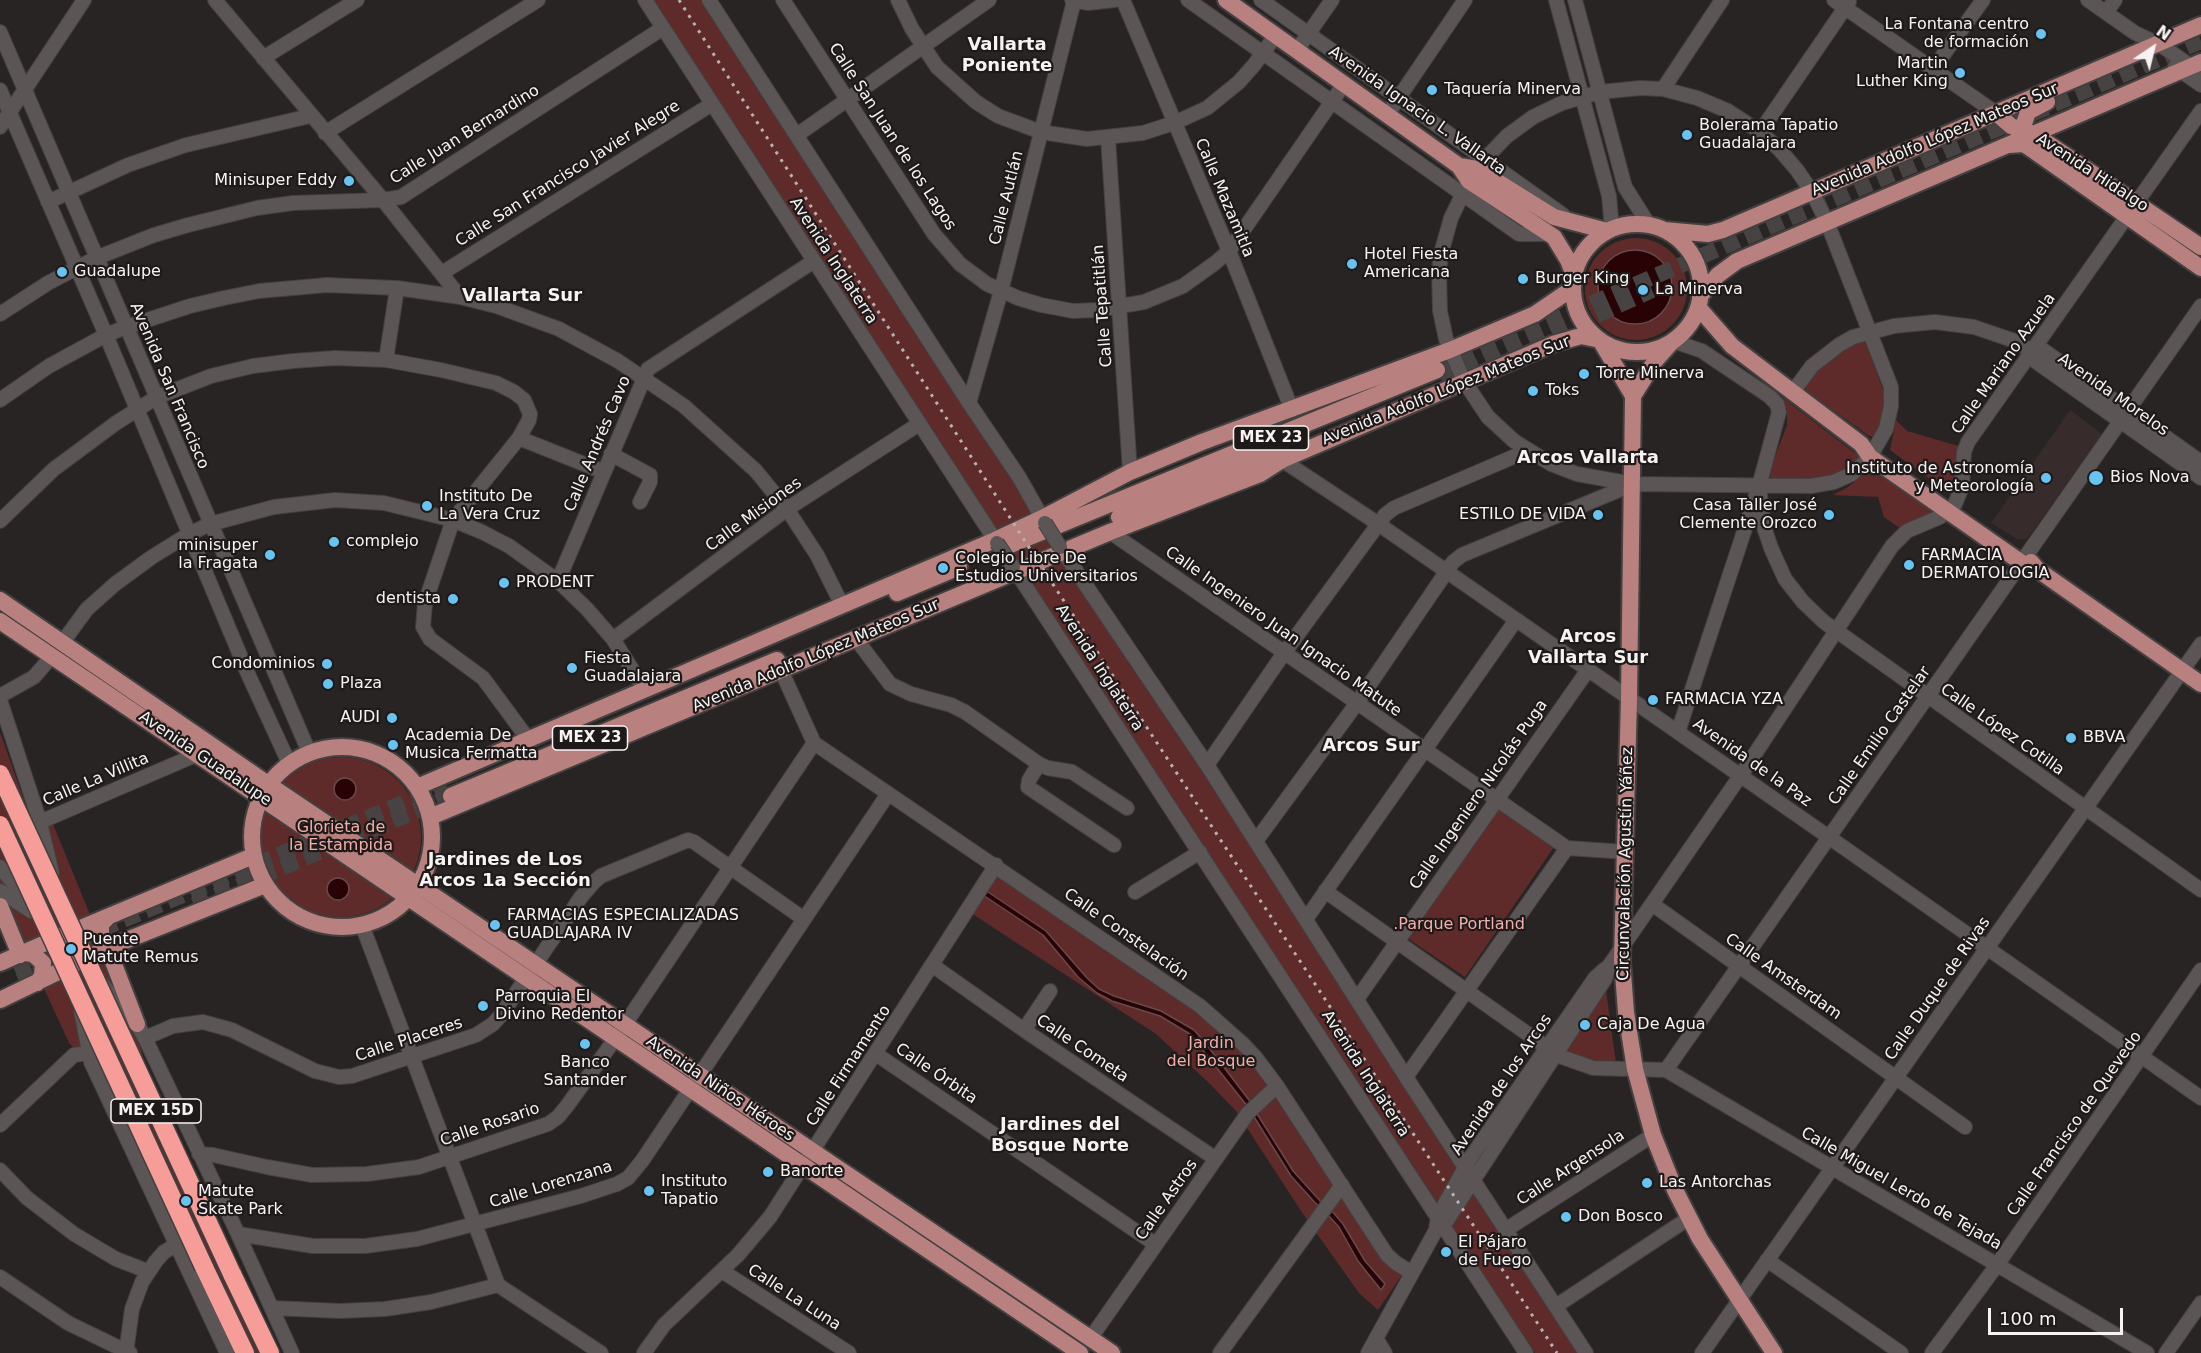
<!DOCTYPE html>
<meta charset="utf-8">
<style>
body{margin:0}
#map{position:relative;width:2201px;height:1353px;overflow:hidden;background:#282423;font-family:"DejaVu Sans",sans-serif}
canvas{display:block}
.north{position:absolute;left:2123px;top:18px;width:60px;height:60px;-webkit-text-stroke:4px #1f1a1a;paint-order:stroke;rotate:35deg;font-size:16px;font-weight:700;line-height:24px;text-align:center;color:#f7f3f3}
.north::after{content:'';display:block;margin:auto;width:21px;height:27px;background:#f7f3f3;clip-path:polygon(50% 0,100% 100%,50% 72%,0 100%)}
.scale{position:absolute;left:1988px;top:1308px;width:135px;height:27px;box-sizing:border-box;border:3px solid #f7f3f3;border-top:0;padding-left:8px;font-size:18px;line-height:21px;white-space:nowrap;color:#f7f3f3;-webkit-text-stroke:4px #1f1a1a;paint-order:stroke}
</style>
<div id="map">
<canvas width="2201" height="1353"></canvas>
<div class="north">N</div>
<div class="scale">100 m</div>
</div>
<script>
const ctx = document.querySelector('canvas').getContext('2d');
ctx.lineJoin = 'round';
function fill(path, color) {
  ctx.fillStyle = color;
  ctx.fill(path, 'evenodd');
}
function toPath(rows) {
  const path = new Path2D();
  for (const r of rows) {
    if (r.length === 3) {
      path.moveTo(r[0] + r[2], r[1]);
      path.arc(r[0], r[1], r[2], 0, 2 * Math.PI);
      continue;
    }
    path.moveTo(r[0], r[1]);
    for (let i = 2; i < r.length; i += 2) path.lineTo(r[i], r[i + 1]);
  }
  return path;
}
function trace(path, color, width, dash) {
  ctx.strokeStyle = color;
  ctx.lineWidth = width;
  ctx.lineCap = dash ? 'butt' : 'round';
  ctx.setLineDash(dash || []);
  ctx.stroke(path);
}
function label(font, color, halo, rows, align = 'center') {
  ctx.font = font + ' "DejaVu Sans",sans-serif';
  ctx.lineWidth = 4.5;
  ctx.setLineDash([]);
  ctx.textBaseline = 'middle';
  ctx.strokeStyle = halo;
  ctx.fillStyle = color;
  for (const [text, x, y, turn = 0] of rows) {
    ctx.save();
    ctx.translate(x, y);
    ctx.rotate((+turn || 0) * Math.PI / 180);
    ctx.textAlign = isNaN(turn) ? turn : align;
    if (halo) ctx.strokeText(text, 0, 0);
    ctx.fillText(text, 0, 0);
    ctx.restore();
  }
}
const built = toPath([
 [2070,410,2102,434,2027,539,2017,539,1991,523]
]);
const green = toPath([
 [652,0,703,0,1579,1353,1535,1353,993,526],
 [1636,289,51],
 [1865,340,1883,390,1884,409,1881,426,1874,437,1869,436,1807,391,1805,387,1806,383,1821,367,1841,352],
 [1782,397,1861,458,1846,472,1820,481,1774,480,1770,477,1769,473,1787,425,1787,410],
 [1896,420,1907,431,1962,447,1950,494,1890,450],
 [1872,467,1935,511,1932,517,1901,529,1884,517,1878,497,1833,495,1848,487],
 [0,732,35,831,53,824,135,1025,145,1065,280,1353,231,1353,109,1086,69,1043,0,892],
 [341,837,80],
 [1497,808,1554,847,1465,977,1407,938],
 [992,870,1204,1016,1252,1061,1386,1264,1402,1275,1378,1310,1359,1293,1303,1214,1236,1111,1208,1082,1156,1034,971,913],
 [1605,983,1616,1063,1607,1064,1577,1060,1559,1054]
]);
const water = toPath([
 [1635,287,37],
 [345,789,11],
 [338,889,11],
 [985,890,1046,931,1087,978,1099,989,1114,996,1161,1011,1194,1030,1206,1044,1252,1104,1248,1107,1190,1034,1160,1016,1112,1001,1097,993,1078,977,1043,935,983,895,985,890],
 [1254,1109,1293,1171,1322,1203,1319,1207,1291,1176,1251,1112,1254,1109],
 [1331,1210,1343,1224,1365,1261,1385,1284,1381,1290,1358,1261,1339,1227,1327,1214,1331,1210]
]);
const majorTunnel = toPath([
 [2147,220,2201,258],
 [1437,370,2201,41],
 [1442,381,1504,357,1652,290],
 [194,905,451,796],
 [14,969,116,923,446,785],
 [19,981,51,966]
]);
const minor = toPath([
 [215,0,383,200,460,297],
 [645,0,997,543],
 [709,0,969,403,1019,477,1045,523],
 [783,0,934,234,960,264,987,284,1018,298,1041,305,1073,311,1097,310,1144,302,1183,286,1215,263,1229,251,1344,84],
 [898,0,912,29,937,67,976,102,998,116,1041,132,1087,139,1143,133,1174,123,1207,108,1239,82,1254,65,1276,35],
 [1072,0,1088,3,1115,0],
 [1123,0,1229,251,1292,410],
 [1188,0,1519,234,1550,234],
 [1261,0,1563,215],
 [1556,0,1609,196,1612,229],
 [1575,0,1625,187,1649,225],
 [1834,0,1996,113],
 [2088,0,2135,33,2159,44,2201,73],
 [2106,12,2115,0],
 [0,32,309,752],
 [1297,50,1332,0],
 [263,58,357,0],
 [2175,67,2201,85],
 [1933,69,1983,0],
 [1640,88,1663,89,1697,98,1728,111,1760,132,1779,149,1797,170,1812,192,1827,222,1891,387,1891,406,1886,429,1870,457,1852,474,1834,482,1811,486,1633,484,1577,474,1551,464,1514,441,1488,417,1464,381,1446,339,1440,311,1439,270,1442,250,1451,218,1469,181,1485,159,1507,136,1533,117,1562,103,1582,97,1600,92,1640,88],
 [1663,89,1722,0],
 [0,90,106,335,248,674,289,763],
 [1387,115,1465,0],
 [0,127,84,0],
 [1760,132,1849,2],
 [325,133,538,0],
 [797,135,989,0],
 [1108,138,1130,472],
 [48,202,128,165,186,145,310,116],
 [442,273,712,104],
 [0,314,48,283,96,258,154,235,188,225,257,208,293,203,383,200,401,197,663,28],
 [1673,341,1702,351,1769,396,1777,404,1779,412,1759,486,1678,732],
 [2031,351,2035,361,2201,478],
 [2031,351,2043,350,2201,462],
 [386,360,397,288],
 [1792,393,1812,366,1839,345,1853,337,1894,326,1935,322,1974,327,2015,341,2031,351],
 [0,400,49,366,106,335,126,327,190,306,224,298,259,291,327,285,397,288,460,297,496,306,559,329,618,361,684,406,756,471,787,509,817,555,842,605],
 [969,403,1001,291,1074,1],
 [519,438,604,472],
 [611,454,650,475,650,482,640,502],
 [1282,460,1377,523,1823,833,2201,1098],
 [1759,486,1764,527,1771,548,1785,579,1803,602,1824,622,2201,890],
 [0,521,54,469,116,423,157,397,211,376,253,366,293,361,335,358,386,360,441,370,496,383,514,392,524,400,530,414,529,420,519,438,453,520,425,603,423,627,430,639,483,678,528,739],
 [1110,532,1567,848,1626,852],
 [1060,547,1207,765,1406,1077,1586,1353],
 [1013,567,1526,1353],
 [558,581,648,369,814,261],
 [613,639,787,509,919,424],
 [856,639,890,684,911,694,951,705,965,712,1039,764,1048,768,1072,772,1127,808],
 [62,643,87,609,115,584,152,557,189,534,210,524,274,507,335,500,384,503,453,520,482,532,509,546,558,581,587,609,613,639,645,690],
 [781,670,814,743,1200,1006,1243,1044,1256,1058,1277,1086,1387,1255,1396,1263,1412,1273],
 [0,696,34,677,52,656],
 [0,700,40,822,52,873],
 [1039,764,1029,780,1028,787,1114,845],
 [1207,765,1284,653,1385,515,1394,508,1527,451],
 [40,822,198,754],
 [1256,841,1357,703,1453,562,1462,555,1631,485],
 [0,867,33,907],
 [0,891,31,911],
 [1325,891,1559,1056,1593,1068,1666,1070,2147,1353],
 [1135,892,1200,852],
 [1652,904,1965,1127],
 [1306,919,1516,620],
 [362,925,498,1285,601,1353],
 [932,965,1024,1030,1216,1159],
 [102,984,137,1024,145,1038,238,1234,292,1353],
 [1357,999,1588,670],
 [81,1011,91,1062,227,1353],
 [1024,1030,1050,991],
 [145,1038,173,1026,203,1022,232,1030,315,1071,339,1077,352,1076,476,1035,493,1024,501,1015,581,897,594,882,601,876,688,840,694,842,804,919],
 [876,1054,1155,1244],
 [1666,1070,2201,306],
 [1406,1077,1567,848],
 [0,1125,74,1055,88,1053],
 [199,1154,213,1155,267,1167,312,1175,367,1174,419,1167,548,1124,558,1117,567,1106,615,1039,814,743],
 [0,1170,27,1198,74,1234,116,1259,147,1271],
 [1507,1229,1653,1135],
 [1436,1230,1444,1225,1605,979,1609,966,1745,769,1892,546,1907,531,1940,517,1955,504,1962,487,1964,452,1968,442,2201,111],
 [238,1234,313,1246,365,1246,417,1239,581,1196,617,1184,628,1178,642,1161,888,794],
 [1767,1260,1901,1353],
 [722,1271,849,1353],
 [0,1277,68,1323,130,1353],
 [1556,1306,1689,1218],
 [273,1308,340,1311,385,1309,431,1302,498,1285],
 [1376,1338,1385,1353],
 [1090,1339,1248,1113,1277,1086],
 [126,1353,132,1309,142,1282,156,1261,164,1252,176,1245],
 [644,1353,664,1325,738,1255,770,1217,996,865],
 [1220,1353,1342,1185],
 [1368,1353,1436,1230,1438,1216,1471,1157,1595,978,1605,969],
 [1702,1353,2201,644],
 [1932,1353,1997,1265,2201,970],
 [2166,1353,2201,1303]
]);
const major = toPath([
 [1226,0,1459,166,1469,181,1554,237,1568,260,1574,276],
 [1996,113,2011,126,2034,134,2201,247],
 [2025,131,2024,124,2028,112,2047,102],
 [2009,145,2023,144,2027,146,2201,268],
 [1459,166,1477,169,1554,217,1607,231],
 [1637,288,64],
 [1664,230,1708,234,1723,230,2201,25],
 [1700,296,1718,275,1737,261,2201,62],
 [1698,307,1732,346,1861,444,1870,457,2022,563,2038,570],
 [1633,396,1655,361,1671,343],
 [1119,517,1289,446],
 [1010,545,1437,370],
 [2031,562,2038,570,2201,684],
 [897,593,959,567],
 [0,600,268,784,1112,1353],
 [0,621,1080,1353],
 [342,837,90],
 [417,787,995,540,1042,518,1130,472,1202,442,1450,350,1535,314,1573,288],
 [451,796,777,660],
 [430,817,1110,532,1260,474,1282,460,1553,344,1581,336,1600,340,1633,396,1629,699,1622,960,1626,1012,1635,1069,1653,1135,1675,1190,1700,1239,1774,1353],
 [0,906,20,955],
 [107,918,101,924,101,937,112,946,112,959,137,1024],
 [24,953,33,954,43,963,42,976,37,983],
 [0,963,59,937,253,856],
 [0,1000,112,946,265,885]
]);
const highway = toPath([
 [204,1267,245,1353],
 [232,1274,270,1353]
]);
const rail = toPath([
 [679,0,1039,563,1557,1353]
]);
const minorBridge = toPath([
 [1045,523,1060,547],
 [997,543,1013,567]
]);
const highwayBridge = toPath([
 [0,774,232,1274],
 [0,825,204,1267]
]);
const markers = [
 [2041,34,6,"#69c3f1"],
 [1960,73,6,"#69c3f1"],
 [1432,90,6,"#69c3f1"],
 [1687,135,6,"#69c3f1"],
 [349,181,6,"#69c3f1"],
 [1352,264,6,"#69c3f1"],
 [62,272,6,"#69c3f1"],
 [1523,279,6,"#69c3f1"],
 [1643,290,6,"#69c3f1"],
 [1584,374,6,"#69c3f1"],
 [1533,391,6,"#69c3f1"],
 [2046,478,6,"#69c3f1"],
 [2096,478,8,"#69c3f1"],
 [427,506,6,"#69c3f1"],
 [1598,515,6,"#69c3f1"],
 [1829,515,6,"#69c3f1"],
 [334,542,6,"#69c3f1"],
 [270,555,6,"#69c3f1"],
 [1909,565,6,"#69c3f1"],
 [943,568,6,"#69c3f1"],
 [504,583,6,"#69c3f1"],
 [453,599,6,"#69c3f1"],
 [327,664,6,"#69c3f1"],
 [572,668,6,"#69c3f1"],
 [328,684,6,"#69c3f1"],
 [1653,700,6,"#69c3f1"],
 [392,718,6,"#69c3f1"],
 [2071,738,6,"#69c3f1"],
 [393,745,6,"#69c3f1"],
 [495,925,6,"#69c3f1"],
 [71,949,6,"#69c3f1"],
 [483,1006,6,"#69c3f1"],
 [1585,1025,6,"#69c3f1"],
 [585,1044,6,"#69c3f1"],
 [768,1172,6,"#69c3f1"],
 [1647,1183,6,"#69c3f1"],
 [649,1191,6,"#69c3f1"],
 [186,1201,6,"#69c3f1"],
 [1566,1217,6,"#69c3f1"],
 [1446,1252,6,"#69c3f1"]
];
const shields = [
 [1271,438,75],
 [590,738,75],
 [156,1111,90]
];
const shieldNames = [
 ["MEX 23",1271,438],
 ["MEX 23",590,738],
 ["MEX 15D",156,1111]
];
const poiNames = [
 ["La Fontana centro",2029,25,"right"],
 ["de formación",2029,43,"right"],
 ["Martin",1948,64,"right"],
 ["Luther King",1948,82,"right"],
 ["Taquería Minerva",1444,90],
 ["Bolerama Tapatio",1699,126],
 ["Guadalajara",1699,144],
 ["Minisuper Eddy",337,181,"right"],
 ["Hotel Fiesta",1364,255],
 ["Americana",1364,273],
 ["Guadalupe",74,272],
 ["Burger King",1535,279],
 ["La Minerva",1655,290],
 ["Torre Minerva",1596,374],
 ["Toks",1545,391],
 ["Instituto de Astronomía",2034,469,"right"],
 ["y Meteorología",2034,487,"right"],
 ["Bios Nova",2110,478],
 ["Instituto De",439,497],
 ["La Vera Cruz",439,515],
 ["Casa Taller José",1817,506,"right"],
 ["Clemente Orozco",1817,524,"right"],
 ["ESTILO DE VIDA",1586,515,"right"],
 ["complejo",346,542],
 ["minisuper",258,546,"right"],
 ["la Fragata",258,564,"right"],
 ["FARMACIA",1921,556],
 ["DERMATOLOGIA",1921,574],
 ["Colegio Libre De",955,559],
 ["Estudios Universitarios",955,577],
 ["PRODENT",516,583],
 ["dentista",441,599,"right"],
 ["Fiesta",584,659],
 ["Guadalajara",584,677],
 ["Condominios",315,664,"right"],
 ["Plaza",340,684],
 ["FARMACIA YZA",1665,700],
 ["AUDI",380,718,"right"],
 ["Academia De",405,736],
 ["Musica Fermatta",405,754],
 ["BBVA",2083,738],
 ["FARMACIAS ESPECIALIZADAS",507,916],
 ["GUADLAJARA IV",507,934],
 ["Puente",83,940],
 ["Matute Remus",83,958],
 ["Parroquia El",495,997],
 ["Divino Redentor",495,1015],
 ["Caja De Agua",1597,1025],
 ["Banco",585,1063,"center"],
 ["Santander",585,1081,"center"],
 ["Banorte",780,1172],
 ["Instituto",661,1182],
 ["Tapatio",661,1200],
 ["Las Antorchas",1659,1183],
 ["Matute",198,1192],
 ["Skate Park",198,1210],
 ["Don Bosco",1578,1217],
 ["El Pájaro",1458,1243],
 ["de Fuego",1458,1261]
];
const streetNames = [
 ["Avenida Ignacio L. Vallarta",1417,111,35],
 ["Calle Juan Bernardino",465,135,-32],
 ["Calle San Juan de los Lagos",892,137,57],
 ["Avenida Adolfo López Mateos Sur",1935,140,-23],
 ["Avenida Hidalgo",2092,173,33],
 ["Calle San Francisco Javier Alegre",568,174,-32],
 ["Calle Autlán",1007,198,-76],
 ["Calle Mazamitla",1224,198,67],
 ["Avenida Inglaterra",833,261,57],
 ["Calle Tepatitlán",1103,306,-94],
 ["Calle Mariano Azuela",2004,364,-55],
 ["Avenida San Francisco",169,386,67],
 ["Avenida Adolfo López Mateos Sur",1446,391,-22],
 ["Avenida Morelos",2113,395,35],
 ["Calle Andrés Cavo",598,444,-67],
 ["Calle Misiones",754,515,-36],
 ["Calle Ingeniero Juan Ignacio Matute",1283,632,35],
 ["Avenida Adolfo López Mateos Sur",816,656,-23],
 ["Avenida Inglaterra",1099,668,57],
 ["Calle López Cotilla",2002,730,35],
 ["Calle Emilio Castelar",1880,736,-55],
 ["Avenida Guadalupe",205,759,34],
 ["Avenida de la Paz",1752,763,35],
 ["Calle La Villita",96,780,-23],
 ["Calle Ingeniero Nicolás Puga",1479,795,-55],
 ["Circunvalación Agustín Yáñez",1626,864,-89],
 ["Calle Constelación",1126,935,35],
 ["Calle Amsterdam",1783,977,35],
 ["Calle Duque de Rivas",1938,989,-55],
 ["Calle Placeres",409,1040,-18],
 ["Calle Cometa",1082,1049,34],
 ["Calle Firmamento",849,1066,-57],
 ["Calle Órbita",936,1074,34],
 ["Avenida Inglaterra",1365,1074,57],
 ["Avenida de los Arcos",1502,1085,-56],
 ["Avenida Niños Héroes",720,1089,34],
 ["Calle Francisco de Quevedo",2075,1124,-55],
 ["Calle Rosario",490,1125,-19],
 ["Calle Argensola",1571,1168,-33],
 ["Calle Lorenzana",551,1185,-17],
 ["Calle Miguel Lerdo de Tejada",1901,1189,30],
 ["Calle Astros",1167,1200,-55],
 ["Calle La Luna",794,1298,33]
];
const parkNames = [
 ["Glorieta de",341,828],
 ["la Estampida",341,846],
 [".Parque Portland",1459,925],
 ["Jardin",1211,1044],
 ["del Bosque",1211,1062]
];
const neighbourhoodNames = [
 ["Vallarta",1007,45],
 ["Poniente",1007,66],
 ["Vallarta Sur",522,296],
 ["Arcos Vallarta",1588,458],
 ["Arcos",1588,637],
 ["Vallarta Sur",1588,658],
 ["Arcos Sur",1371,746],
 ["Jardines de Los",505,860],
 ["Arcos 1a Sección",505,881],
 ["Jardines del",1060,1125],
 ["Bosque Norte",1060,1146]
];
fill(built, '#372c2b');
fill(green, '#5e2b2a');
fill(water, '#280204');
trace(water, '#664a4c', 1.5);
trace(majorTunnel, '#474342', 16, [16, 8]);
trace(minor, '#444040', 16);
trace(major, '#444040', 20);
trace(highway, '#444040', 21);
trace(minor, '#5b5555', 14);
trace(major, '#b8807e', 16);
trace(highway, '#f69d99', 18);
trace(rail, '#b6b2b1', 3, [3, 6]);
trace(minorBridge, '#444040', 16, []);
trace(highwayBridge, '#444040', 21, []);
trace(minorBridge, '#5b5555', 14);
trace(highwayBridge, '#f69d99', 18);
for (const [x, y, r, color] of markers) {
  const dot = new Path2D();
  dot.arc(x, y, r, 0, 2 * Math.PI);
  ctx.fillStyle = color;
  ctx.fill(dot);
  trace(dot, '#1f1a1a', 2);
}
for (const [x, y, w] of shields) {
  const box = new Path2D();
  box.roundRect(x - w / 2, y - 12, w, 24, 4.5);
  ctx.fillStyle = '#1f1a1a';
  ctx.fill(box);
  trace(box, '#f7f3f3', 1.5);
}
label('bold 15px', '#f7f3f3', null, shieldNames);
label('16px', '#f7f3f3', '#1f1a1a', poiNames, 'left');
label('16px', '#f7f3f3', '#1f1a1a', streetNames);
label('16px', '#f4aeaa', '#1f1a1a', parkNames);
label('bold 18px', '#f7f3f3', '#1f1a1a', neighbourhoodNames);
</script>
